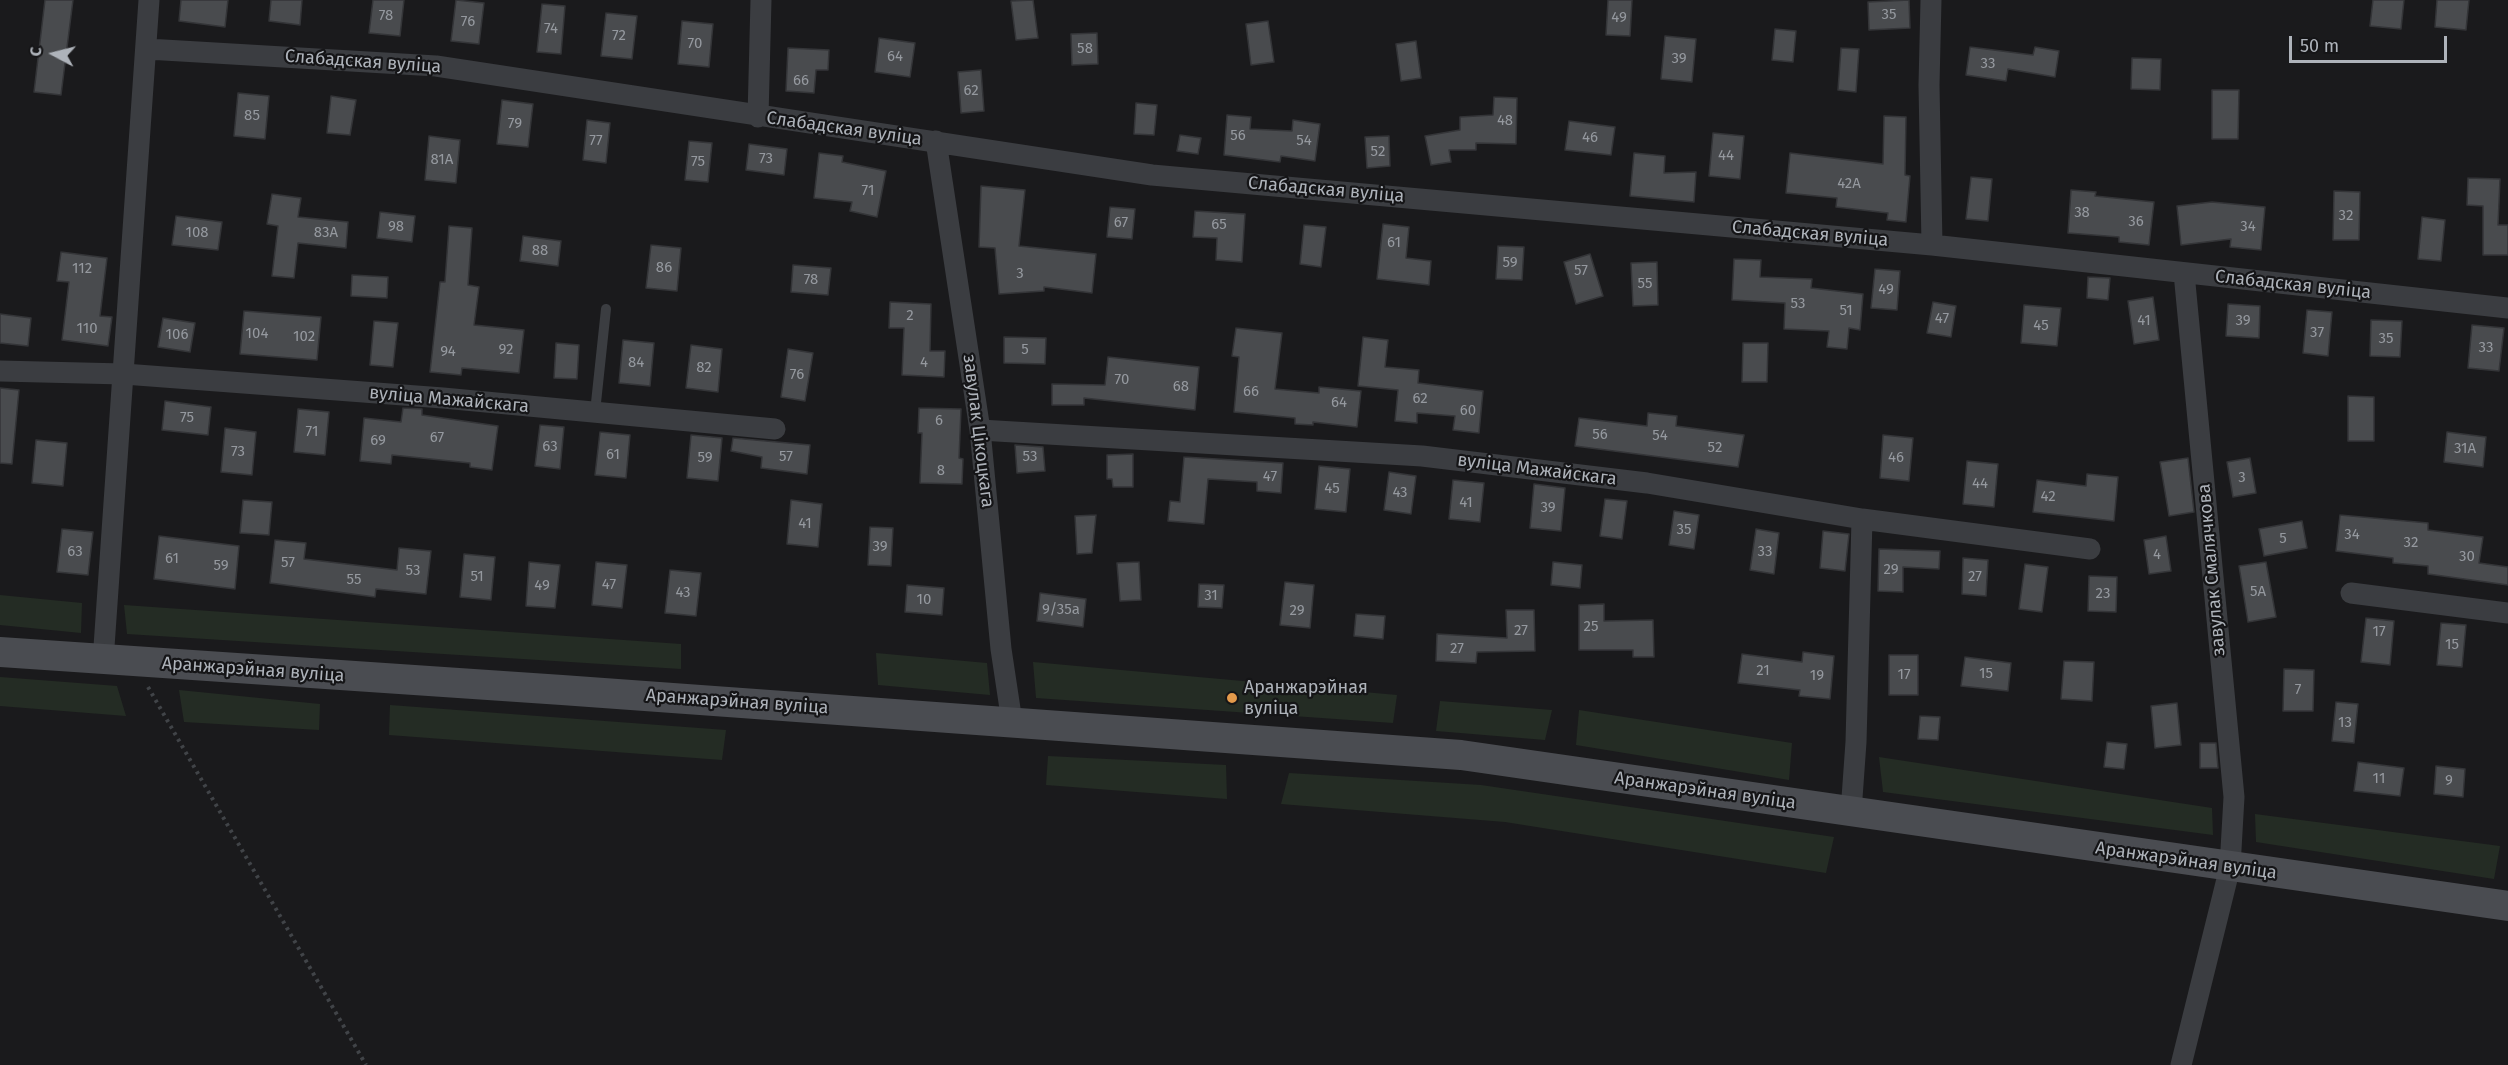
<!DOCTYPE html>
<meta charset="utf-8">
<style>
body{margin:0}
#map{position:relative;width:2508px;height:1065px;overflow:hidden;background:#1a1a1c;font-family:"Fira Sans",sans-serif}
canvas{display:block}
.north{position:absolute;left:24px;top:24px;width:60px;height:60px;-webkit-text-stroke:4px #151517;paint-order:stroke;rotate:277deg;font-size:16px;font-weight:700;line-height:24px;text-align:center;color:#aeb3ba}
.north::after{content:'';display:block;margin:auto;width:21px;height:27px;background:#aeb3ba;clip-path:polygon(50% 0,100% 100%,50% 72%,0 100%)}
.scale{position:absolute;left:2289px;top:36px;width:158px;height:27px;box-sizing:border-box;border:3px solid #aeb3ba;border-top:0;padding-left:8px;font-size:18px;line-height:21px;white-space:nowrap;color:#aeb3ba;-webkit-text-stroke:4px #151517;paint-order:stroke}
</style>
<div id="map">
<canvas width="2508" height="1065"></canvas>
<div class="north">С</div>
<div class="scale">50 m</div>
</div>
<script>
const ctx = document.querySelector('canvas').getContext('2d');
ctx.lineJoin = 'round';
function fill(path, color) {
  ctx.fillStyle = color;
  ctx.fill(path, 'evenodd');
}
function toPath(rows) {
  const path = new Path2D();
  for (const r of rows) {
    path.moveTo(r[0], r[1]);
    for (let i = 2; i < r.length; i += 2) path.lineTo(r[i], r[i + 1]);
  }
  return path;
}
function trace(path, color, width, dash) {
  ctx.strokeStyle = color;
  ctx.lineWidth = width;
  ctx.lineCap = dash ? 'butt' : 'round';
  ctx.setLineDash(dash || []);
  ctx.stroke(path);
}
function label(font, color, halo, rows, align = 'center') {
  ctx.font = font + ' "Fira Sans",sans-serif';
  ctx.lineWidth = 4.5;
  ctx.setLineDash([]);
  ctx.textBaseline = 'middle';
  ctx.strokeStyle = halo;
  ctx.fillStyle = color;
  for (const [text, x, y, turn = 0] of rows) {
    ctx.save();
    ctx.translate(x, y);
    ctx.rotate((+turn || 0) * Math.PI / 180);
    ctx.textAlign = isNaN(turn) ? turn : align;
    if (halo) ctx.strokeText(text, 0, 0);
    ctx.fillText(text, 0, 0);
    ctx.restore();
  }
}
const green = toPath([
 [0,595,82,603,81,633,0,625],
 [124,605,681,644,681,669,127,634],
 [876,653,987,663,990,695,878,685],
 [1033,662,1397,695,1393,723,1036,698],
 [0,677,117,686,126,716,0,706],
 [179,690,320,704,319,730,184,722],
 [1440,701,1552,710,1545,740,1436,731],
 [390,705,726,730,722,760,389,735],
 [1579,710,1792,743,1789,780,1576,745],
 [1048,756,1226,765,1227,799,1046,785],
 [1879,757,2212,808,2213,835,1883,792],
 [1289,773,1481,785,1834,837,1826,873,1505,822,1281,804],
 [2255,814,2500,846,2494,879,2256,842]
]);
const building = toPath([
 [45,0,73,0,61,95,34,92,45,0],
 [181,0,228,0,225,27,179,21,181,0],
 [271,0,302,0,300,25,269,21,271,0],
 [373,0,404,0,400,36,369,33,373,0],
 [456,0,484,3,479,44,451,41,456,0],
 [1033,0,1038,38,1016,40,1011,1,1033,0],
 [1608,0,1632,0,1630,36,1606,35,1608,0],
 [1909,0,1910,28,1869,30,1868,2,1909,0],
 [2373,0,2404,0,2401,29,2370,26,2373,0],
 [2437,0,2469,0,2466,30,2435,27,2437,0],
 [542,4,565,6,561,54,537,52,542,4],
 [606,13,637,16,632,59,601,56,606,13],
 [682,21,713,24,709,67,678,64,682,21],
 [1268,21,1274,62,1251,65,1246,24,1268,21],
 [1775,29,1796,31,1793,62,1772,60,1775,29],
 [1097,33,1098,64,1072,65,1071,34,1097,33],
 [1665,36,1696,39,1692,82,1661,79,1665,36],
 [879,38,915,43,910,77,875,72,879,38],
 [1416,41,1421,78,1401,81,1396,44,1416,41],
 [1970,47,2033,55,2035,47,2059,51,2055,77,2008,69,2006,81,1966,75,1970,47],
 [788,48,829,50,828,70,816,70,814,93,786,91,788,48],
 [1841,48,1859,49,1856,92,1838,90,1841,48],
 [2132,58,2161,59,2160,90,2131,89,2132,58],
 [981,70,984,111,961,113,958,72,981,70],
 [2212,90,2239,90,2238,139,2212,139,2212,90],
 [238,93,269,96,265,139,234,136,238,93],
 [331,96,356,100,350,135,327,133,331,96],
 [1494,97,1517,98,1516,144,1476,143,1476,150,1449,150,1451,162,1431,165,1425,136,1460,130,1460,117,1493,115,1494,97],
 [502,100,533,104,528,147,497,144,502,100],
 [1136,103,1157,105,1154,135,1134,134,1136,103],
 [1227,115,1251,117,1250,129,1292,131,1293,120,1320,124,1315,161,1281,156,1280,162,1224,155,1227,115],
 [1884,116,1906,117,1905,175,1910,176,1906,222,1887,220,1888,213,1836,207,1837,198,1786,193,1790,153,1883,164,1884,116],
 [587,120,610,123,606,163,583,160,587,120],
 [1569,121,1615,127,1611,155,1565,150,1569,121],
 [1713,133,1744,136,1740,179,1709,176,1713,133],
 [1180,135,1201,138,1198,154,1177,151,1180,135],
 [429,136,460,140,456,183,425,180,429,136],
 [1389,136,1390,166,1367,168,1365,137,1389,136],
 [689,141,712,143,708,182,685,180,689,141],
 [749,144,787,149,784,175,746,170,749,144],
 [819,153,843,156,842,162,886,171,877,217,850,211,852,202,814,198,819,153],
 [1634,153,1665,156,1664,173,1696,172,1694,202,1630,196,1634,153],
 [1971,177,1992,179,1988,221,1966,219,1971,177],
 [2468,178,2500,179,2498,225,2508,225,2508,255,2483,255,2483,206,2467,205,2468,178],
 [981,186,1025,190,1019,246,1096,254,1092,293,1044,287,1044,291,999,294,995,248,979,247,981,186],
 [2071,190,2096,192,2095,196,2154,202,2149,245,2119,242,2119,237,2068,233,2071,190],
 [2334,191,2360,192,2359,240,2333,240,2334,191],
 [272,194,301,198,298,217,348,222,346,248,298,243,294,278,272,276,278,226,267,224,272,194],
 [2212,202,2265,207,2261,250,2230,247,2231,239,2181,245,2177,206,2212,202],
 [1110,207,1135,209,1132,239,1107,237,1110,207],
 [1195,211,1245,214,1242,262,1216,260,1217,238,1193,237,1195,211],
 [380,212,415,216,412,242,377,238,380,212],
 [176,216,222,222,218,250,172,245,176,216],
 [2422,217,2445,220,2441,261,2418,259,2422,217],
 [1383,224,1409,227,1406,258,1431,261,1429,285,1377,279,1383,224],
 [1304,225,1326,227,1321,267,1300,264,1304,225],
 [449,226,472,228,468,285,479,287,474,325,524,330,519,373,462,368,461,375,430,372,440,282,445,282,449,226],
 [523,236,561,241,558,266,520,261,523,236],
 [651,245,681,248,677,291,646,288,651,245],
 [1498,246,1524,247,1522,280,1496,279,1498,246],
 [61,252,107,258,100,316,112,317,108,346,62,340,69,282,57,281,61,252],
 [1590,254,1603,296,1576,304,1564,262,1590,254],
 [1734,259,1761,260,1760,277,1812,279,1811,288,1863,294,1860,330,1849,328,1847,349,1827,347,1829,331,1784,329,1785,303,1732,300,1734,259],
 [1657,262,1658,305,1633,306,1631,263,1657,262],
 [793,265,831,268,828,295,791,292,793,265],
 [1875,269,1900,271,1897,310,1871,308,1875,269],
 [352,275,388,277,387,298,351,296,352,275],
 [2088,277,2110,278,2108,300,2087,298,2088,277],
 [2153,297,2159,340,2134,344,2128,301,2153,297],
 [890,302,931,304,930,351,945,351,944,377,902,375,904,328,889,328,890,302],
 [1933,302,1956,306,1951,337,1927,333,1933,302],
 [2228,304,2260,306,2259,338,2226,336,2228,304],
 [2024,305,2061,308,2057,346,2021,343,2024,305],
 [2307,310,2332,312,2328,356,2303,353,2307,310],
 [244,311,321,317,317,360,240,354,244,311],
 [0,314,31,318,28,346,0,343,0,314],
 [163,318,195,323,190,352,158,347,163,318],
 [2371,320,2402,321,2400,357,2370,356,2371,320],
 [374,321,398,323,393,367,370,365,374,321],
 [2472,325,2504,328,2499,371,2468,368,2472,325],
 [1236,328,1282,333,1275,389,1319,393,1319,387,1361,391,1357,427,1313,422,1313,425,1295,424,1295,418,1234,412,1239,357,1232,356,1236,328],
 [1004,337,1046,338,1045,364,1004,363,1004,337],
 [1363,337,1388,340,1385,367,1419,370,1418,383,1483,391,1479,433,1453,430,1455,416,1417,413,1417,423,1395,421,1398,390,1358,386,1363,337],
 [623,340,654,343,650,386,619,383,623,340],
 [556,343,579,345,577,379,554,378,556,343],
 [1743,343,1768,343,1767,382,1742,382,1743,343],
 [691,345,722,349,718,392,686,388,691,345],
 [788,349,813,353,805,401,781,397,788,349],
 [1108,357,1199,367,1195,410,1084,398,1084,405,1052,405,1052,384,1105,385,1108,357],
 [0,388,19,390,12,464,0,463,0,388],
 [2348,396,2374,397,2374,441,2348,441,2348,396],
 [165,401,211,407,208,435,162,430,165,401],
 [403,408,422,409,422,415,498,426,492,470,470,467,470,463,392,455,391,464,360,461,364,418,401,422,403,408],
 [919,408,961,409,959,458,963,459,962,484,920,483,922,433,918,433,919,408],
 [298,409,329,412,325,455,294,452,298,409],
 [1648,413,1677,416,1676,426,1744,435,1738,467,1575,446,1579,418,1647,426,1648,413],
 [540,425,564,427,560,469,535,466,540,425],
 [225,428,256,432,252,475,221,472,225,428],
 [600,432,630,435,626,478,595,475,600,432],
 [2447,432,2486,437,2483,467,2444,462,2447,432],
 [691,435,722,438,718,481,687,478,691,435],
 [1883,435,1913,438,1909,481,1880,478,1883,435],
 [733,438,810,445,807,474,761,468,762,457,731,451,733,438],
 [36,440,67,443,63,486,32,483,36,440],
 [1015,445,1043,447,1045,471,1017,473,1015,445],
 [1133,454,1133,487,1113,487,1112,479,1107,479,1107,455,1133,454],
 [1184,457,1283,463,1281,493,1257,491,1257,482,1208,479,1204,524,1168,521,1170,501,1180,502,1184,457],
 [2188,458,2194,512,2169,516,2160,462,2188,458],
 [2250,458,2256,493,2233,497,2227,462,2250,458],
 [1967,461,1998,464,1994,507,1963,504,1967,461],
 [1319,466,1350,469,1346,512,1315,509,1319,466],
 [1389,472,1416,476,1411,514,1384,510,1389,472],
 [2087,474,2118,477,2114,521,2033,512,2037,480,2086,486,2087,474],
 [1453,480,1484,483,1480,522,1449,519,1453,480],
 [1534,484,1565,488,1561,531,1530,528,1534,484],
 [1605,499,1627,501,1622,539,1600,536,1605,499],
 [243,500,272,502,269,535,240,533,243,500],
 [791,500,822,504,818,547,787,544,791,500],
 [1674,511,1699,515,1694,549,1669,545,1674,511],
 [1096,515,1092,553,1077,554,1075,516,1096,515],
 [2340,515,2428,523,2428,530,2483,537,2479,563,2508,567,2508,585,2428,574,2428,566,2393,563,2393,558,2336,551,2340,515],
 [2302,521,2307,548,2264,556,2259,529,2302,521],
 [870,527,893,528,891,566,868,565,870,527],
 [62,529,93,532,88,575,57,572,62,529],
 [1756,529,1779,533,1774,574,1750,570,1756,529],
 [1823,531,1849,534,1845,571,1820,568,1823,531],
 [159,536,239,546,235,589,154,579,159,536],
 [2166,536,2171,571,2149,574,2144,540,2166,536],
 [275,540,306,543,304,559,397,570,399,548,431,551,426,594,376,589,375,597,270,583,275,540],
 [1879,549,1940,551,1939,569,1903,567,1903,592,1878,591,1879,549],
 [464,554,495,557,491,600,460,597,464,554],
 [1963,558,1988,560,1986,596,1962,594,1963,558],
 [529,562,560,565,555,608,526,606,529,562],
 [596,562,627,565,622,608,592,605,596,562],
 [1139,562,1141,600,1120,601,1117,563,1139,562],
 [1553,562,1582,565,1580,588,1551,585,1553,562],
 [2266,562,2276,617,2248,622,2239,566,2266,562],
 [2025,564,2048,567,2042,612,2019,609,2025,564],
 [670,570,701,573,696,616,665,613,670,570],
 [2089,576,2117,577,2116,612,2088,611,2089,576],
 [1285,582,1314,585,1310,628,1280,625,1285,582],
 [1199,584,1224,585,1222,608,1198,607,1199,584],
 [907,585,944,588,942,615,905,612,907,585],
 [1040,593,1086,599,1083,627,1037,621,1040,593],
 [1604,604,1604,621,1653,620,1654,657,1633,657,1633,650,1579,650,1579,605,1604,604],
 [1506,610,1534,610,1535,651,1477,652,1476,663,1436,661,1437,634,1507,638,1506,610],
 [1356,614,1385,616,1383,639,1354,636,1356,614],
 [2366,618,2394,621,2390,665,2361,662,2366,618],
 [2441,623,2466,625,2462,667,2437,665,2441,623],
 [1803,652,1834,656,1830,699,1799,696,1800,690,1738,683,1742,654,1802,662,1803,652],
 [1889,655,1918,655,1918,695,1889,695,1889,655],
 [1965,657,2011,663,2008,691,1961,686,1965,657],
 [2064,661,2094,662,2092,701,2061,699,2064,661],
 [2284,669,2314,670,2313,711,2283,711,2284,669],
 [2336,702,2358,704,2354,743,2332,741,2336,702],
 [2177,703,2181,745,2155,748,2151,706,2177,703],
 [1920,716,1940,717,1938,740,1918,739,1920,716],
 [2107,742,2127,744,2124,769,2104,767,2107,742],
 [2200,743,2216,743,2218,768,2200,768,2200,743],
 [2358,762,2404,768,2400,796,2354,791,2358,762],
 [2436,766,2465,769,2463,797,2434,794,2436,766]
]);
const path = toPath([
 [148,687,366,1065]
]);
const service = toPath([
 [595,412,606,309]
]);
const minor = toPath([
 [1931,0,1929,85,1932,245],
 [147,49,436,66,1152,175,1932,245,2508,308],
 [758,117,761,0],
 [936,141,980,430,1001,649,1012,722],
 [0,371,124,374,443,398,775,429],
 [980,430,1422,456,1647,483,1862,519,2090,549],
 [2351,593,2508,613],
 [103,661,149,0],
 [1851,812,1856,742,1862,519],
 [2181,1065,2230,867,2234,797,2184,273]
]);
const secondary = toPath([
 [0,652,562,690,1461,755,2508,906]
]);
const markers = [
 [1232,698,6,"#e39a4b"]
];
const numberNames = [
 ["35",1889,15],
 ["78",386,16],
 ["49",1619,18],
 ["76",468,22],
 ["74",551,29],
 ["72",619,36],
 ["70",695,44],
 ["58",1085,49],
 ["64",895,57],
 ["39",1679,59],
 ["33",1988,64],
 ["66",801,81],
 ["62",971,91],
 ["85",252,116],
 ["48",1505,121],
 ["79",515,124],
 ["56",1238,136],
 ["46",1590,138],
 ["77",596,141],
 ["54",1304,141],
 ["52",1378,152],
 ["44",1726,156],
 ["73",766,159],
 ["81А",442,160],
 ["75",698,162],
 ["42А",1849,184],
 ["71",868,191],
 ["38",2082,213],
 ["32",2346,216],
 ["36",2136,222],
 ["67",1121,223],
 ["65",1219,225],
 ["98",396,227],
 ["34",2248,227],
 ["108",197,233],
 ["83А",326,233],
 ["61",1394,243],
 ["88",540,251],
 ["59",1510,263],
 ["86",664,268],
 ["112",82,269],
 ["57",1581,271],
 ["3",1020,274],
 ["78",811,280],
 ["55",1645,284],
 ["49",1886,290],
 ["53",1798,304],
 ["51",1846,311],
 ["2",910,316],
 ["47",1942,319],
 ["41",2144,321],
 ["39",2243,321],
 ["45",2041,326],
 ["110",87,329],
 ["37",2317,333],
 ["104",257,334],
 ["106",177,335],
 ["102",304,337],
 ["35",2386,339],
 ["33",2486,348],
 ["92",506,350],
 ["5",1025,350],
 ["94",448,352],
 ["84",636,363],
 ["4",924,363],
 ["82",704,368],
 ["76",797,375],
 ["70",1122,380],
 ["68",1181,387],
 ["66",1251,392],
 ["62",1420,399],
 ["64",1339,403],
 ["60",1468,411],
 ["75",187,418],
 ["6",939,421],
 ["71",312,432],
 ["56",1600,435],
 ["54",1660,436],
 ["67",437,438],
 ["69",378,441],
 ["63",550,447],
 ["52",1715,448],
 ["31А",2465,449],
 ["73",238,452],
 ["61",613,455],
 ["57",786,457],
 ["53",1030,457],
 ["59",705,458],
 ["46",1896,458],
 ["8",941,471],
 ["47",1270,477],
 ["3",2242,478],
 ["44",1980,484],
 ["45",1332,489],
 ["43",1400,493],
 ["42",2048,497],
 ["41",1466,503],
 ["39",1548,508],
 ["41",805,524],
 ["35",1684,530],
 ["34",2352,535],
 ["5",2283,539],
 ["32",2411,543],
 ["39",880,547],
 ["63",75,552],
 ["33",1765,552],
 ["4",2157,555],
 ["30",2467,557],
 ["61",172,559],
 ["57",288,563],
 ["59",221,566],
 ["29",1891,570],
 ["53",413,571],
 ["51",477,577],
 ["27",1975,577],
 ["55",354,580],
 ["47",609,585],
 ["49",542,586],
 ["5А",2258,592],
 ["43",683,593],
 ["23",2103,594],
 ["31",1211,596],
 ["10",924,600],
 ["9/35а",1061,610],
 ["29",1297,611],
 ["25",1591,627],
 ["27",1521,631],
 ["17",2379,632],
 ["15",2452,645],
 ["27",1457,649],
 ["21",1763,671],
 ["15",1986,674],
 ["17",1904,675],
 ["19",1817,676],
 ["7",2298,690],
 ["13",2345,723],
 ["11",2379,779],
 ["9",2449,781]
];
const streetNames = [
 ["Слабадская вуліца",363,62,4],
 ["Слабадская вуліца",844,129,8],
 ["Слабадская вуліца",1326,190,5],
 ["Слабадская вуліца",1810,234,5],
 ["Слабадская вуліца",2293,285,6],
 ["вуліца Мажайскага",449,400,5],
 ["завулак Цікоцкага",978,431,83],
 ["вуліца Мажайскага",1537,470,7],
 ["завулак Смалячкова",2212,570,-95],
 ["Аранжарэйная вуліца",253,670,4],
 ["Аранжарэйная вуліца",737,702,4],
 ["Аранжарэйная вуліца",1705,791,8],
 ["Аранжарэйная вуліца",2186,861,8]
];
const poiNames = [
 ["Аранжарэйная",1244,688],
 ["вуліца",1244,709]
];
fill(green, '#242c24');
fill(building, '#494b4e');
trace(building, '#343538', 1.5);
trace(path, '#414448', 4, [3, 4.5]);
trace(service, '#3b3d41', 10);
trace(minor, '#3b3d41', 21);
trace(secondary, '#4a4c51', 30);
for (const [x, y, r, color] of markers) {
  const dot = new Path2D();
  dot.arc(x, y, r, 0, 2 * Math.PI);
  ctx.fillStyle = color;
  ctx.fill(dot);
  trace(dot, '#151517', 2);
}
label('15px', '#95999f', null, numberNames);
label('18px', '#aeb3ba', '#151517', streetNames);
label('18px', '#aeb3ba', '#151517', poiNames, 'left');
</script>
